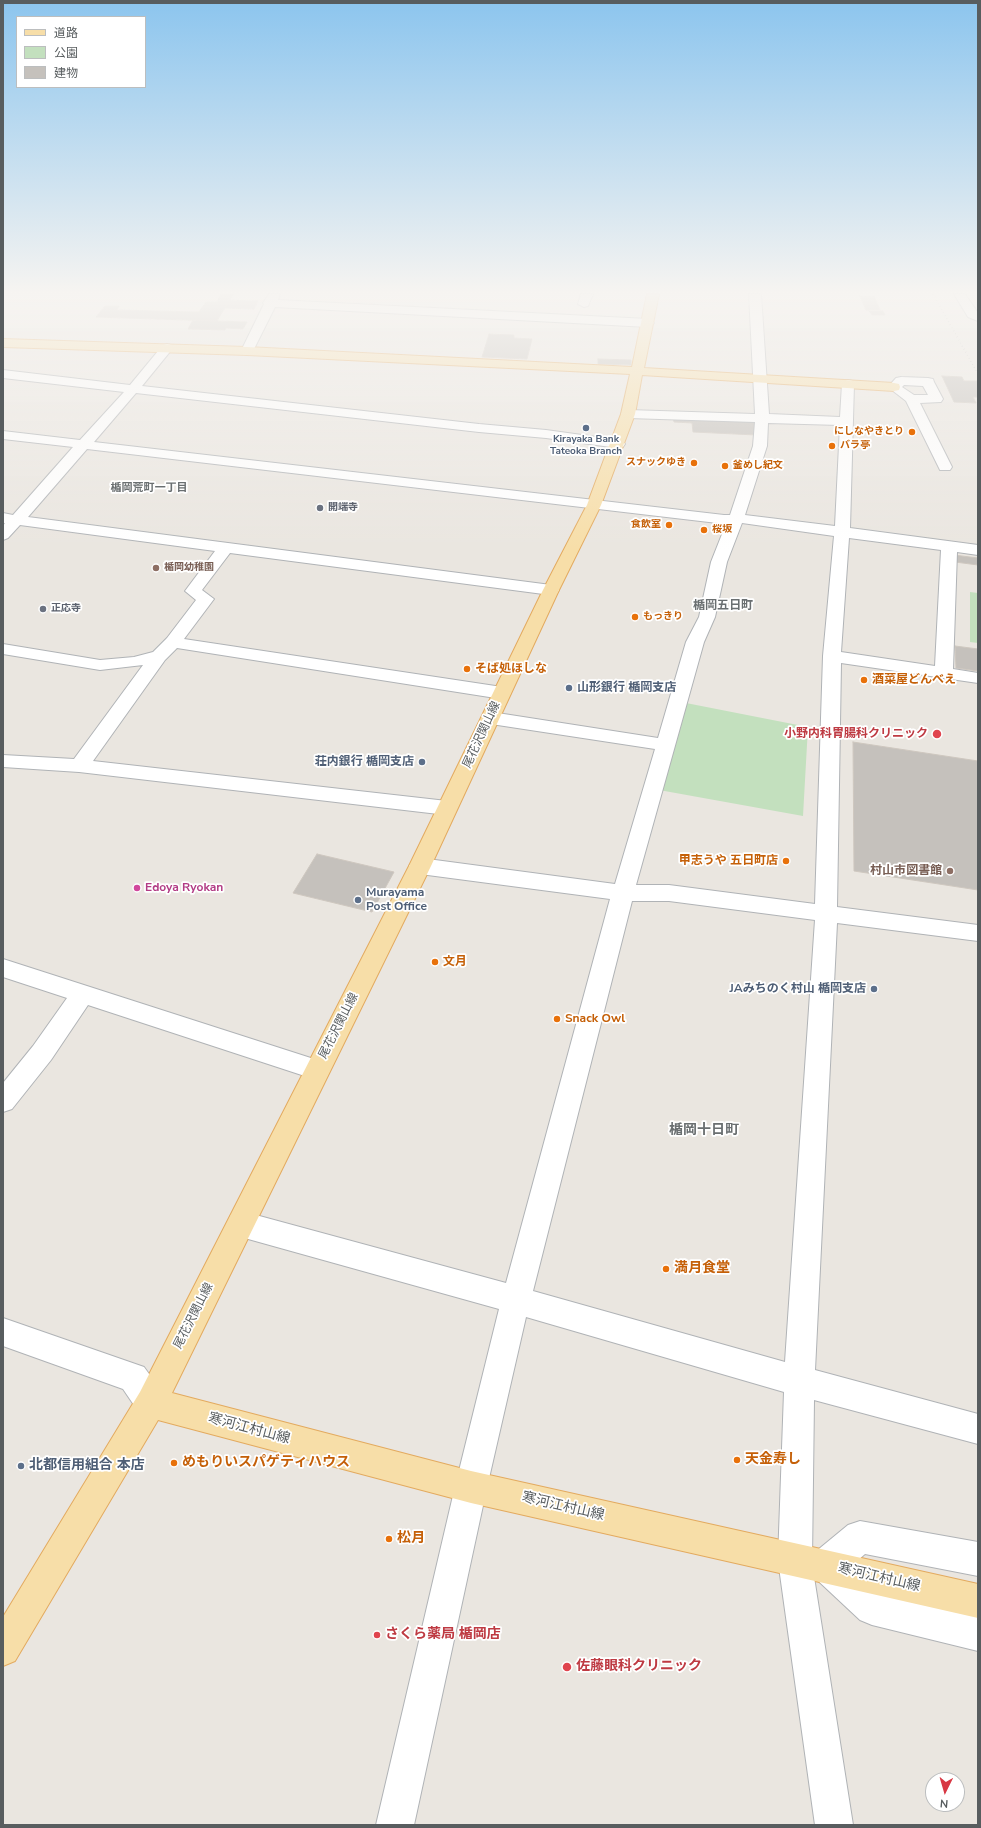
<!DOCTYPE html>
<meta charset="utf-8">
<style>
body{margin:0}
#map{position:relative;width:981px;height:1828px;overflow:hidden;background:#eae6e0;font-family:"Nunito Sans","Noto Sans JP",sans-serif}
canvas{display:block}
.frame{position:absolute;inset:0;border:4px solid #585d5f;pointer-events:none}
.legend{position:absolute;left:16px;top:16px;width:130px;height:72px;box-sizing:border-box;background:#fff;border:1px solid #bcbebf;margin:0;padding:5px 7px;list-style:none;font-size:12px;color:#585d5f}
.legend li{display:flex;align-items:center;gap:8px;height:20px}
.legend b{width:20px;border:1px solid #bcbebf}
.north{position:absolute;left:925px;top:1772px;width:40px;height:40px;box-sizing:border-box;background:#fff;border:1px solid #bcbebf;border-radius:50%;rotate:185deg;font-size:11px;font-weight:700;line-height:16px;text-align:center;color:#585d5f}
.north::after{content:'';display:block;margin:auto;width:14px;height:18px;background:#d83844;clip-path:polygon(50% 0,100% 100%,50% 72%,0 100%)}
</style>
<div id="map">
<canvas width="981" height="1828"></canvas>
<div class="frame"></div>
<ul class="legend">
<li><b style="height:5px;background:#f7dea8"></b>道路</li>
<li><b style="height:11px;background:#c3e0be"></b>公園</li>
<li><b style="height:11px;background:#c5c1bc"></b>建物</li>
</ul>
<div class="north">N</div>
</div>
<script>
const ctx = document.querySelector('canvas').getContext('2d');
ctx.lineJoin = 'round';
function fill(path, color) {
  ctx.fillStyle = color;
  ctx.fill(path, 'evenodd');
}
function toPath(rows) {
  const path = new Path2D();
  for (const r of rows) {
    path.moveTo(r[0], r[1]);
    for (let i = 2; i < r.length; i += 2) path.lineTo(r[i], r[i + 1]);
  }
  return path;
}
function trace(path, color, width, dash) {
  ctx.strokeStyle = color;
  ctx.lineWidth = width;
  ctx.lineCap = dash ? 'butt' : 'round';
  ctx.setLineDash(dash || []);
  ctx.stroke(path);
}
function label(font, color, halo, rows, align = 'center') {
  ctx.font = font + ' "Nunito Sans","Noto Sans JP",sans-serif';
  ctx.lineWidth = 3.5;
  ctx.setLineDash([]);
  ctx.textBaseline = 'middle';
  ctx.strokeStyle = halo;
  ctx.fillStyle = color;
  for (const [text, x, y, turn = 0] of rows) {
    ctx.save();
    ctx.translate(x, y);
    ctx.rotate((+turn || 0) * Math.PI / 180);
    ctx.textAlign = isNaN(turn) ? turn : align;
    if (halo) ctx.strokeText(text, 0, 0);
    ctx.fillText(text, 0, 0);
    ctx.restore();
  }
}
const green = toPath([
 [970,592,978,593,978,643,970,642],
 [686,703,808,727,803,816,659,790]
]);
const building = toPath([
 [221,294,233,294,217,321,96,317,105,306,119,306,117,310,199,312,206,302,217,302,221,294],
 [860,296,874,296,880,310,866,310,860,296],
 [229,300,252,301,258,301,254,309,225,308,229,300],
 [869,311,883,311,885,315,872,315,869,311],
 [193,320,217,321,247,322,243,329,226,328,225,330,188,329,193,320],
 [489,334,514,335,514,338,532,339,527,359,482,357,489,334],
 [598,359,631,360,631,365,598,364,598,359],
 [942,376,962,377,964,381,978,381,978,397,973,397,976,403,954,402,942,376],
 [673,417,755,420,756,435,693,432,692,423,674,422,673,417],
 [954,555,978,558,978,565,955,562,954,555],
 [955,646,978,649,978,671,956,668,955,646],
 [853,742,978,761,978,890,854,871,853,742],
 [317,854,394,872,372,912,293,893,317,854]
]);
const minor = toPath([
 [269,294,280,294,278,300,648,319,654,323,648,327,275,307,253,351,251,354,247,355,243,354,241,351,264,304,263,303,269,294],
 [581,294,593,294,588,306,584,307,578,304,581,294],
 [749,294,761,294,769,414,840,417,842,384,843,381,848,380,853,381,854,384,850,528,978,545,978,555,957,552,953,669,978,673,978,683,841,663,837,907,978,925,978,941,837,923,815,1370,978,1414,978,1444,814,1400,812,1560,814,1553,848,1525,860,1521,978,1542,978,1576,865,1554,851,1566,881,1593,978,1617,978,1651,872,1625,860,1620,814,1577,853,1825,815,1825,778,1560,784,1392,526,1317,487,1487,414,1825,376,1825,455,1487,499,1309,241,1237,231,1233,227,1224,231,1215,241,1211,506,1283,610,899,420,874,413,871,409,866,413,861,420,858,615,884,655,749,491,724,484,722,482,718,484,714,491,712,658,738,686,642,699,617,711,562,726,524,87,449,28,517,551,585,557,587,559,590,557,593,551,595,230,553,202,590,214,599,184,639,502,687,508,689,511,693,508,697,502,699,177,648,165,660,93,761,447,801,454,803,457,808,454,813,447,815,79,772,3,767,3,755,74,759,143,665,100,670,3,654,3,644,100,660,134,657,153,652,167,638,196,600,185,591,215,551,20,525,8,538,3,540,3,526,5,523,3,523,3,513,13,515,73,447,3,439,3,431,80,440,124,392,3,378,3,370,130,385,163,345,167,344,171,345,173,348,142,386,479,424,546,430,618,440,623,441,625,444,623,447,618,448,546,438,479,432,136,393,94,442,724,515,730,515,753,446,755,422,628,418,623,417,621,414,623,411,628,410,755,414,749,294],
 [768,423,840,425,835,526,745,515,767,446,768,423],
 [742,523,834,536,823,656,815,904,669,885,636,885,704,642,715,617,727,562,742,523],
 [849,538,941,550,935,666,841,652,849,538],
 [632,901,669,901,815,920,785,1362,533,1291,632,901],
 [954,294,965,294,978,313,978,321,968,317,954,294],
 [901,377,928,378,933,379,934,382,943,399,941,402,920,403,952,467,950,470,940,470,906,401,888,387,896,378,901,377],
 [904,385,923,386,928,395,914,395,902,387,904,385],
 [3,959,317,1060,326,1063,329,1070,326,1077,317,1080,88,1005,51,1060,12,1109,3,1112,3,1083,33,1046,67,998,3,977,3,959],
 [3,1318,144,1367,162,1392,166,1403,162,1414,151,1418,140,1414,123,1389,3,1346,3,1318]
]);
const major = toPath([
 [647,294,659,294,644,368,894,383,899,384,900,387,899,390,894,391,642,375,635,414,601,505,559,590,431,866,172,1393,471,1471,978,1584,978,1618,471,1503,158,1420,15,1661,3,1666,3,1617,140,1392,409,866,543,590,587,505,621,414,630,374,247,355,3,347,3,339,247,347,632,367,647,294]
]);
const rail = toPath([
 [933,294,978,374]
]);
const markers = [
 [586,428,4,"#5c6f8a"],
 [912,432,4,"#e8710a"],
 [832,446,4,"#e8710a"],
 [694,463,4,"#e8710a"],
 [725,466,4,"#e8710a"],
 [320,508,4,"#6b7280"],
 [669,525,4,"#e8710a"],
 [704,530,4,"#e8710a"],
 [156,568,4,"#8d6e63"],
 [43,609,4,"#6b7280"],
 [635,617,4,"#e8710a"],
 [467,669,4,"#e8710a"],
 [864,680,4,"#e8710a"],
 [569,688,4,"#5c6f8a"],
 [937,734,5,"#e0444e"],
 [422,762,4,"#5c6f8a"],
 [786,861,4,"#e8710a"],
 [950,871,4,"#8d6e63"],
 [137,888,4,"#d1479c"],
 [358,900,4,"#5c6f8a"],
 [435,962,4,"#e8710a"],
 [874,989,4,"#5c6f8a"],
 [557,1019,4,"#e8710a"],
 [666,1269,4,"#e8710a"],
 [737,1460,4,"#e8710a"],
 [174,1463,4,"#e8710a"],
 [21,1466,4,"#5c6f8a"],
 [389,1539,4,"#e8710a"],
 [377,1635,4,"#e0444e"],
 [567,1667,5,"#e0444e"]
];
const farFoodnames = [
 ["にしなやきとり",904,432,"right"],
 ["バラ亭",840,446],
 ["スナックゆき",686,463,"right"],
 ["釜めし紀文",733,466],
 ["食飲室",661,525,"right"],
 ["桜坂",712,530],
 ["もっきり",643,617]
];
const farServicenames = [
 ["Kirayaka Bank",586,440],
 ["Tateoka Branch",586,452]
];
const farWorshipnames = [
 ["開端寺",328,508],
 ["正応寺",51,609]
];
const farEducationnames = [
 ["楯岡幼稚園",164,568]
];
const farNeighbourhoodnames = [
 ["楯岡荒町一丁目",149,488]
];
const farQuarternames = [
 ["楯岡五日町",723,606]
];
const foodNames = [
 ["そば処ほしな",475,669],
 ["酒菜屋どんべえ",872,680],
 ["甲志うや 五日町店",778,861,"right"],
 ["文月",443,962],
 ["Snack Owl",565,1019]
];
const serviceNames = [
 ["山形銀行 楯岡支店",577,688],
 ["荘内銀行 楯岡支店",414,762,"right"],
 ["Murayama",366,893],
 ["Post Office",366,907],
 ["JAみちのく村山 楯岡支店",866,989,"right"]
];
const healthNames = [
 ["小野内科胃腸科クリニック",928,734]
];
const streetNames = [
 ["尾花沢関山線",482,735,-65],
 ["尾花沢関山線",339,1026,-63],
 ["尾花沢関山線",194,1316,-63]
];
const educationNames = [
 ["村山市図書館",942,871]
];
const hotelNames = [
 ["Edoya Ryokan",145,888]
];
const quarterNames = [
 ["楯岡十日町",704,1131]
];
const nearFoodnames = [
 ["満月食堂",674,1269],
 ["天金寿し",745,1460],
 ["めもりいスパゲティハウス",182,1463],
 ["松月",397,1539]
];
const nearStreetnames = [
 ["寒河江村山線",249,1429,15],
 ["寒河江村山線",563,1507,13],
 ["寒河江村山線",879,1578,13]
];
const nearServicenames = [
 ["北都信用組合 本店",29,1466]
];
const nearHealthnames = [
 ["さくら薬局 楯岡店",385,1635],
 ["佐藤眼科クリニック",576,1667]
];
fill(green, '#c3e0be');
fill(building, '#c5c1bc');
trace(building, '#cec7bf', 1);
trace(minor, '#b0b3b6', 2);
trace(major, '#e3aa5f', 2);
fill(minor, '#fff');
fill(major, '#f7dea8');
trace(rail, '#aeafaf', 1.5, [0.5, 3]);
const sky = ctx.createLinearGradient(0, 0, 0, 550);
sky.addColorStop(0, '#8cc5ee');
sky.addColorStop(0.53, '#f6f4f1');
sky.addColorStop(1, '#f6f4f100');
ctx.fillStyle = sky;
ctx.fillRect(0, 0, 981, 550);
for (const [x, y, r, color] of markers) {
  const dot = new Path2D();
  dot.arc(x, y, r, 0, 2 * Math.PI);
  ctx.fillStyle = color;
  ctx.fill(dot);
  trace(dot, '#fff', 1.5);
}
label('bold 10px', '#c56008', '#fff', farFoodnames, 'left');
label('bold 10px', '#4e5e75', '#fff', farServicenames);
label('bold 10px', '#5b616d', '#fff', farWorshipnames, 'left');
label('bold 10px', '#785e54', '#fff', farEducationnames, 'left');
label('bold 11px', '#6a6f71', '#fff', farNeighbourhoodnames);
label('bold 12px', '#6a6f71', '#fff', farQuarternames);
label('bold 12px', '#c56008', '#fff', foodNames, 'left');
label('bold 12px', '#4e5e75', '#fff', serviceNames, 'left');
label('bold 12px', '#be3a42', '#fff', healthNames, 'right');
label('12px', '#585d5f', '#fff', streetNames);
label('bold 12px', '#785e54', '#fff', educationNames, 'right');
label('bold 12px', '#b23c85', '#fff', hotelNames, 'left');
label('bold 14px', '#6a6f71', '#fff', quarterNames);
label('bold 14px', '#c56008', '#fff', nearFoodnames, 'left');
label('14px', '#585d5f', '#fff', nearStreetnames);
label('bold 14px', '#4e5e75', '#fff', nearServicenames, 'left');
label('bold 14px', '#be3a42', '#fff', nearHealthnames, 'left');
</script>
